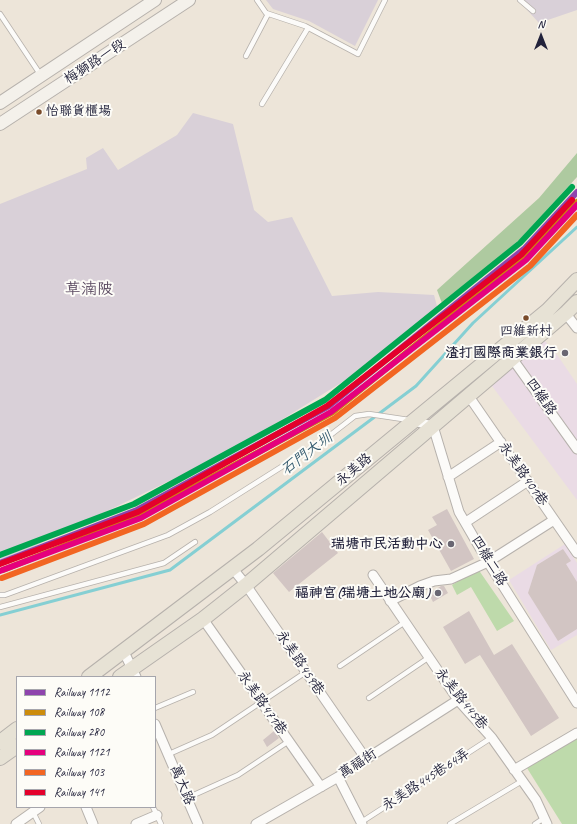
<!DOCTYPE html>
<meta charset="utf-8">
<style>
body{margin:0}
#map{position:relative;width:577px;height:824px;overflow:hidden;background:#ede5d9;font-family:Caveat,sans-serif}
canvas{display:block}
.legend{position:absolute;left:16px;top:676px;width:140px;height:132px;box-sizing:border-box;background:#fdfcf7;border:1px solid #a5a5ac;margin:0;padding:5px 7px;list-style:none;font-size:12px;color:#22223b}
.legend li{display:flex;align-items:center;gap:8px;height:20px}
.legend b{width:20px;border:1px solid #a5a5ac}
.north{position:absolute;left:521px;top:16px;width:40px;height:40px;-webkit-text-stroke:3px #fdfcf7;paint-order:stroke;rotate:0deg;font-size:11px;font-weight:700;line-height:16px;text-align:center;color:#22223b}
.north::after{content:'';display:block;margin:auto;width:14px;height:18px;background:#22223b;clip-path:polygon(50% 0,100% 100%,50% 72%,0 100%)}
</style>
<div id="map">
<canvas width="577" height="824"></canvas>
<ul class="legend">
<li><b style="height:5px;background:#8e44ad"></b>Railway 1112</li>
<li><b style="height:5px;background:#cc8c0c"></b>Railway 108</li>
<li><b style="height:5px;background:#00a651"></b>Railway 280</li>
<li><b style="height:5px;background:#e5007d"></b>Railway 1121</li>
<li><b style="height:5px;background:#f26522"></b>Railway 103</li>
<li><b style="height:5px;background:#e4002b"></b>Railway 141</li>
</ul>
<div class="north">N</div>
</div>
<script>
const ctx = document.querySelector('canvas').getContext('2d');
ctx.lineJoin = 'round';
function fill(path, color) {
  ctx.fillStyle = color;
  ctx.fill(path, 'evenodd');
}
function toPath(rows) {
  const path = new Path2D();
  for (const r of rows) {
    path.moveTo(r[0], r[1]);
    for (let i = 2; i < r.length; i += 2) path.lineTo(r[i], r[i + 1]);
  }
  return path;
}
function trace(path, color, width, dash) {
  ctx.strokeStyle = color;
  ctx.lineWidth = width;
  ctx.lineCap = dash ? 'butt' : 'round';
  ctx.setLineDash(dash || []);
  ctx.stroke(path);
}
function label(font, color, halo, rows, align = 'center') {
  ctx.font = font + ' Caveat,"LXGW WenKai TC",sans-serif';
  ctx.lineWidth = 4;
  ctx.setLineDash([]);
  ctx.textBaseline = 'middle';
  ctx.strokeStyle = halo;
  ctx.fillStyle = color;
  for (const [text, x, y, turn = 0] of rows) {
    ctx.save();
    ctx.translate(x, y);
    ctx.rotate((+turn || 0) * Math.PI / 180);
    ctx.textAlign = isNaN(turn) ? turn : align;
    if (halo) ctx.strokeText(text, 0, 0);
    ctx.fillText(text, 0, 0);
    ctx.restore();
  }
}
const built = toPath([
 [543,339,558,356,577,384,577,500,492,386],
 [565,544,577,563,577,635,551,650,509,580]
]);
const industrial = toPath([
 [266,0,378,0,355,46,309,21,273,9],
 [518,0,577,0,577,10,539,23],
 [193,113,233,124,254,210,268,222,292,217,332,296,378,292,434,295,438,310,352,376,233,450,0,563,0,204,87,169,86,158,103,148,118,170,177,135]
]);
const green = toPath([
 [478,569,514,621,497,631,471,587,457,595,452,585],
 [577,737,577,824,562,824,527,768]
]);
const forest = toPath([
 [577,153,577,177,520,239,443,306,437,290,539,198]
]);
const stream = toPath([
 [0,615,170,570,416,386,473,323,577,227]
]);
const building = toPath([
 [447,509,474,559,451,571,428,530,437,525,432,517],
 [322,532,338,553,289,592,273,573],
 [563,549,571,561,566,564,577,582,577,629,558,641,528,593,537,565],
 [441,586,444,586,448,593,433,602,429,594],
 [469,611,494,655,512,644,559,718,531,736,480,655,465,664,443,627],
 [274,731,279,738,267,747,263,740]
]);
const lane = toPath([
 [257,0,266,13,305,26,358,54,385,0],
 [520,0,533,11],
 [0,14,40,74],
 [246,56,268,14],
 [262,104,308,28],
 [0,595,5,595,168,535,210,512,324,440,355,416,369,414,409,420],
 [0,607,164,563,195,542],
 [340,666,405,622],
 [369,698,428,658],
 [155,708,193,692],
 [169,754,212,735,306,672],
 [187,798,238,775,289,741],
 [153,807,161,824],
 [33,812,39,824],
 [360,823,491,738],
 [450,824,522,781],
 [535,824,544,818]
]);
const street = toPath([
 [566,314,577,328],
 [509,354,577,449],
 [468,395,577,553],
 [413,421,433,426,459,512,488,562,577,703],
 [448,477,501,442],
 [466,522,528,481],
 [233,569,246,585,366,759],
 [373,575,458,700,492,738,536,800,547,824],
 [390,601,420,586,434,581,451,579,488,562,554,520],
 [203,619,321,787],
 [124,652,136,677],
 [155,724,198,824],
 [514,770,577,733],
 [338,777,362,824],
 [86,807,93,824],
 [16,824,40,807],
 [136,824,157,815],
 [256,824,338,777,458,700]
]);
const secondary = toPath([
 [0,103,155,0],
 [0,124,189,0]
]);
const primary = toPath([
 [89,677,258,549,547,311,577,280],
 [120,677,203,619,246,585,567,312,577,302],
 [0,742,17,729],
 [0,758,17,746]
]);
const rail1 = toPath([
 [0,563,137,510,329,406,525,248,577,192]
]);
const rail2 = toPath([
 [3,570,140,516,333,412,529,253,577,202]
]);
const rail3 = toPath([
 [0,555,134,504,325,400,520,243,572,187]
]);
const rail4 = toPath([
 [0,571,141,518,331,412,526,260,577,205]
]);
const rail5 = toPath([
 [2,578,144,524,335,418,530,266,577,215]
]);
const rail6 = toPath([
 [0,564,138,512,327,406,521,255,572,200]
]);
const markers = [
 [39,112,3.5,"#7a4b2a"],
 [526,318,3.5,"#7a4b2a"],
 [565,353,4,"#696672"],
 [451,544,4,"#696672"],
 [438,593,4,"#696672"]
];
const busNames = [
 ["怡聯貨櫃場",46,112],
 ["四維新村",526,332,"center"]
];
const streetNames = [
 ["梅獅路一段",95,62,-33],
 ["四維路",541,397,55],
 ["永美路",354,470,-40],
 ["永美路401巷",523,474,55],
 ["四維二路",489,561,59],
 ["永美路459巷",300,663,56],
 ["永美路445巷",461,699,51],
 ["永美路471巷",262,703,55],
 ["萬福街",358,764,-33],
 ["永美路445巷64弄",426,780,-33],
 ["萬大路",182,785,67]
];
const poiNames = [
 ["渣打國際商業銀行",557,353],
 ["瑞塘市民活動中心",443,544],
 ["福神宮(瑞塘土地公廟)",430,593]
];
const waterNames = [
 ["石門大圳",307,454,-37]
];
const quarterNames = [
 ["草湳陂",89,290]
];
fill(built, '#eadbe5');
fill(industrial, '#d9d0d8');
fill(green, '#bedaab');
fill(forest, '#aecaa0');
trace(stream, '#85cfd3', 3);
fill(building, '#d2c5c3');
trace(lane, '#b6b1ac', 6);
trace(street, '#b6b1ac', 11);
trace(secondary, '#b6b1ac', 14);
trace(primary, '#b6b1ac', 16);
trace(lane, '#fcfbf9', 4.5);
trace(street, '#fcfbf9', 9);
trace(secondary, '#f4f1eb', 12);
trace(primary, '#e7e2d5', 14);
trace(rail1, '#8e44ad', 6);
trace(rail2, '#cc8c0c', 6);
trace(rail3, '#00a651', 6);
trace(rail4, '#e5007d', 6);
trace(rail5, '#f26522', 6);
trace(rail6, '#e4002b', 6);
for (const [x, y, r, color] of markers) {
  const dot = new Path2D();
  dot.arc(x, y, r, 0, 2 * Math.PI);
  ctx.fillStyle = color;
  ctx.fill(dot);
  trace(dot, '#fdfcf7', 1.5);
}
label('13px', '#22223b', '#fdfcf7', busNames, 'left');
label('14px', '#22223b', '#fdfcf7', streetNames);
label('bold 14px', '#22223b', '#fdfcf7', poiNames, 'right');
label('italic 15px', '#355b6f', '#fdfcf7', waterNames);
label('16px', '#5d4c63', '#fdfcf7', quarterNames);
</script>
